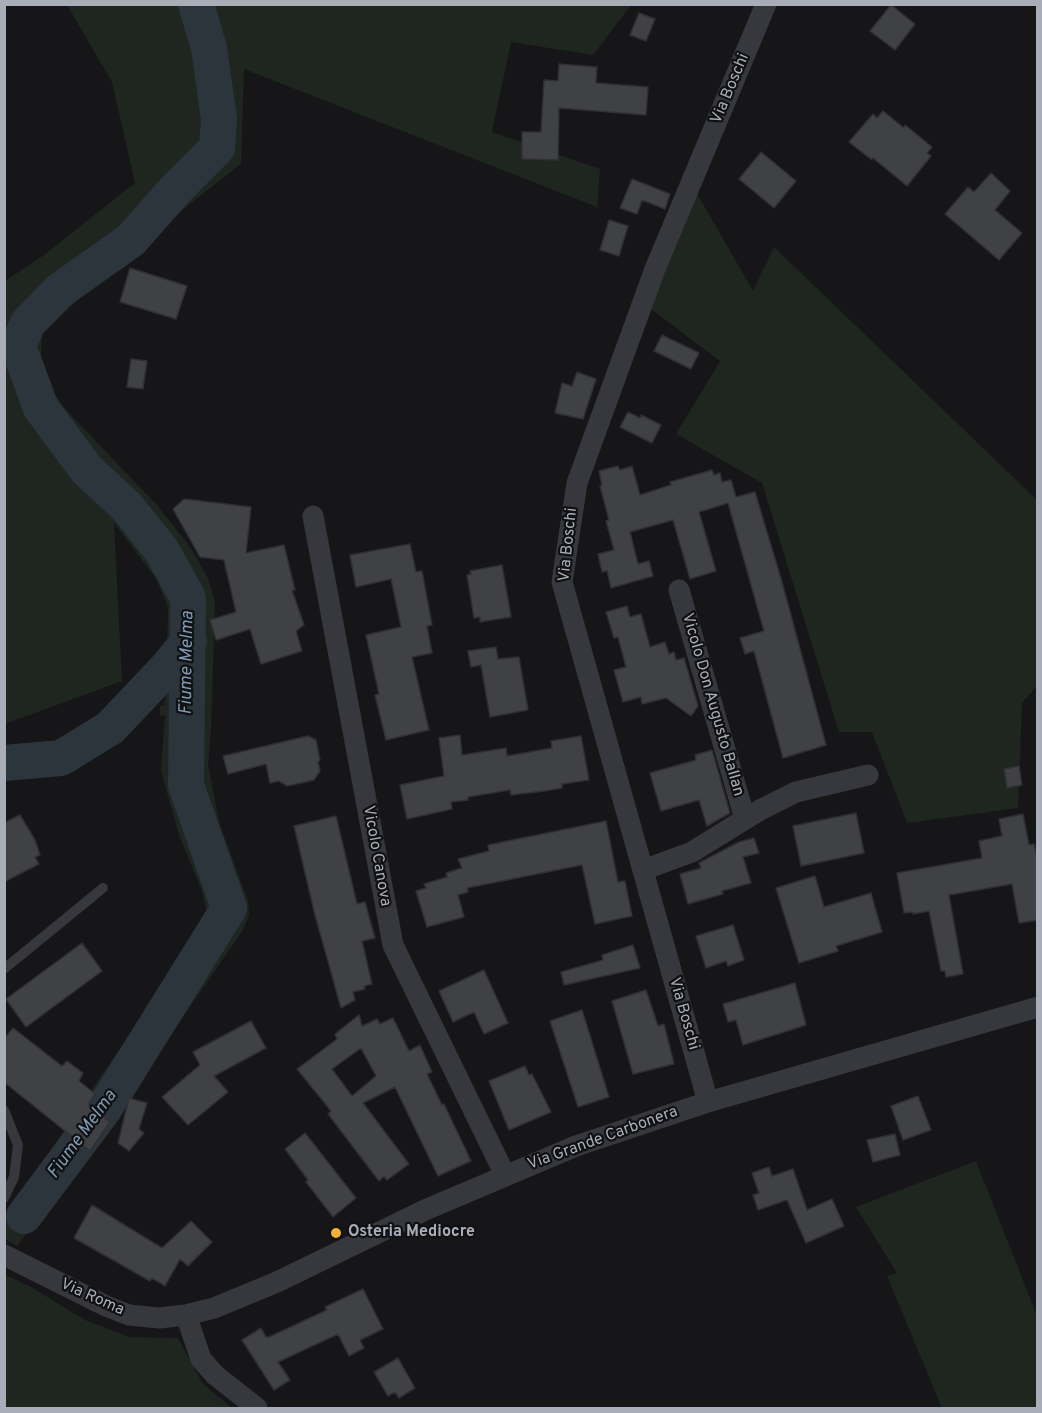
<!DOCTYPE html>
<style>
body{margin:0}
#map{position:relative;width:1042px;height:1413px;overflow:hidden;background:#161618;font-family:Overpass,sans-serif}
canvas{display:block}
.frame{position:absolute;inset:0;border:6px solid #a8adb8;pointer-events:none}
</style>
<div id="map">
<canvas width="1042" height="1413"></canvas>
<div class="frame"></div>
</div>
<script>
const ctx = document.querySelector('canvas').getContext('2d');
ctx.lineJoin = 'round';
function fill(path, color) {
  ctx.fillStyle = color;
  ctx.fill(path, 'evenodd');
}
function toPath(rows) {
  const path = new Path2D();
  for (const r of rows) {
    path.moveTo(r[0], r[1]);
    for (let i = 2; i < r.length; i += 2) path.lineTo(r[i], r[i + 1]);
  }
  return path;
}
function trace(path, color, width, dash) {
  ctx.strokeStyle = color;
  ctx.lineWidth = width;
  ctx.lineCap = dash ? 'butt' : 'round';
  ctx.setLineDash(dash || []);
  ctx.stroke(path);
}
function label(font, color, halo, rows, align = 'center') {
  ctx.font = font + ' Overpass,sans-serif';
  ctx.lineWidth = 4.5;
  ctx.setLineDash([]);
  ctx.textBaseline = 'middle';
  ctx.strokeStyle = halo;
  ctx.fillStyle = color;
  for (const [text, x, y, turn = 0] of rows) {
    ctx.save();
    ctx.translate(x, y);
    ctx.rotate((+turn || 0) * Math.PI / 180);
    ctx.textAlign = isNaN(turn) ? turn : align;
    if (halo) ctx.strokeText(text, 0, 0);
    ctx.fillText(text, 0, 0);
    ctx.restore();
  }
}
const green = toPath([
 [67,5,631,5,593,55,511,42,492,132,600,169,597,207,244,69,241,164,132,249,42,334,40,376,68,412,157,505,191,548,208,578,215,601,211,731,208,764,219,822,248,901,249,915,243,930,109,1124,17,1246,5,1239,5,1217,161,988,202,933,208,918,202,891,179,835,161,771,165,715,160,716,160,706,164,705,166,697,168,608,157,580,114,523,122,681,5,724,5,281,44,255,135,183,112,82],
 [691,183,753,291,774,247,1037,500,1037,686,1022,703,1018,808,907,823,872,732,839,732,762,483,676,434,720,361,647,306],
 [976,1161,1037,1316,1037,1408,942,1408,887,1276,897,1273,856,1207],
 [4,1274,31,1287,85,1320,130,1337,178,1338,203,1384,232,1408,5,1408]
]);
const river = toPath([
 [4,763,61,758,110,728,166,669,189,641],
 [24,1216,104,1109,229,908,186,785,188,598,162,551,127,507,87,470,41,408,18,346,28,323,59,291,131,240,176,189,217,148,219,119,209,48,196,4]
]);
const building = toPath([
 [891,5,915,24,895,50,870,31,891,5],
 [639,13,655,19,646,41,630,35,639,13],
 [559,64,597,67,596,83,648,87,646,115,559,108,558,160,522,159,522,132,541,132,544,80,558,81,559,64],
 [883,111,904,128,905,125,932,147,927,153,931,156,907,186,873,158,872,160,849,142,873,114,877,118,883,111],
 [761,152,796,181,774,208,739,179,761,152],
 [991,173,1010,191,995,210,1022,233,999,260,945,214,968,187,974,192,991,173],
 [632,179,670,194,665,209,642,200,637,214,620,208,632,179],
 [609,220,628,226,619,256,600,250,609,220],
 [130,268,187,286,176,319,120,302,130,268],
 [662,335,699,353,691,369,654,351,662,335],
 [131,359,147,361,143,389,127,387,131,359],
 [577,372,596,379,583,419,555,413,562,383,572,386,577,372],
 [628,412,640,418,641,415,661,425,652,443,620,427,628,412],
 [618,466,620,470,632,466,640,495,671,485,670,482,712,470,714,475,720,473,722,482,731,480,736,497,755,492,782,582,826,745,783,758,754,651,745,654,740,638,764,631,728,503,699,512,716,571,690,579,673,520,630,532,638,564,649,561,653,576,611,588,607,571,602,572,598,554,614,550,606,521,609,520,600,486,602,485,599,471,618,466],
 [184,499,251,507,246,553,284,545,295,590,292,590,304,625,296,631,302,651,261,664,250,629,216,640,210,620,236,612,224,560,200,557,173,509,184,499],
 [410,544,416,572,422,571,432,625,427,626,432,653,412,657,429,730,386,740,375,695,379,694,366,635,401,627,391,579,356,587,350,555,410,544],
 [502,565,511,617,480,622,480,617,474,618,467,575,471,574,470,571,502,565],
 [627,606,630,617,641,614,650,647,665,642,669,654,674,652,676,660,684,658,698,706,691,716,666,698,642,704,641,697,623,702,614,670,626,667,618,637,614,638,606,612,627,606],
 [496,647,498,659,519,657,528,710,490,717,481,665,471,667,468,651,496,647],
 [460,735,462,755,506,748,507,756,552,748,551,741,581,736,589,780,562,784,562,788,544,791,511,795,510,790,468,797,468,800,451,802,452,809,407,819,400,785,444,776,439,738,460,735],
 [308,736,316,740,320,760,318,762,320,771,314,780,287,786,279,781,270,783,266,764,228,774,223,756,308,736],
 [712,750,730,813,707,826,699,800,661,811,650,773,696,760,695,755,712,750],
 [1019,766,1022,785,1007,788,1004,769,1019,766],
 [856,813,864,853,801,866,793,826,856,813],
 [1023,814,1029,845,1034,844,1038,861,1038,920,1019,923,1012,884,949,895,963,974,946,977,945,971,941,971,929,911,913,914,913,912,904,913,897,873,982,858,979,841,1002,836,999,819,1023,814],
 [20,815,35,840,40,855,35,857,39,864,4,882,4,823,20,815],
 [336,816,357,904,365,902,375,938,362,941,372,984,364,986,365,989,353,992,355,1000,341,1008,315,915,294,826,336,816],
 [606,821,618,882,625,881,632,916,595,924,582,865,467,888,468,892,458,895,464,917,427,927,416,891,426,888,424,884,447,877,446,873,462,868,458,859,489,851,488,845,606,821],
 [754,838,759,853,743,857,751,883,722,891,723,894,688,904,680,874,701,868,699,863,739,842,754,838],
 [815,876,824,907,871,893,882,932,836,946,838,951,799,963,776,888,815,876],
 [733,925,744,960,728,966,726,961,706,968,696,936,733,925],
 [82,943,102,971,26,1027,6,999,82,943],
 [633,945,640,968,564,985,561,972,603,960,602,955,633,945],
 [484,970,508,1023,484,1034,474,1012,453,1022,439,991,484,970],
 [795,983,806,1025,743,1045,736,1020,728,1022,723,1004,795,983],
 [646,990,658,1026,664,1024,674,1064,633,1074,612,1001,646,990],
 [582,1010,609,1097,578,1107,550,1021,582,1010],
 [359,1015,362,1026,377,1019,380,1024,393,1018,409,1051,420,1045,432,1072,427,1074,442,1105,444,1104,471,1161,438,1176,395,1087,363,1103,409,1164,387,1180,384,1176,379,1181,328,1114,331,1111,297,1069,337,1039,335,1034,359,1015],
 [361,1048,376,1076,352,1096,332,1069,361,1048],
 [251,1021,266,1048,214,1076,228,1092,188,1125,162,1097,200,1065,193,1052,251,1021],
 [13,1028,62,1066,67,1061,83,1073,79,1081,95,1094,88,1105,110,1122,90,1151,4,1082,4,1039,13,1028],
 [525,1066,529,1075,532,1074,551,1112,509,1130,489,1081,525,1066],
 [918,1096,931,1130,903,1140,891,1106,918,1096],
 [129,1098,147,1103,139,1129,144,1133,129,1151,118,1143,129,1098],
 [305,1133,356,1198,333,1217,306,1182,308,1180,285,1149,305,1133],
 [895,1134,900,1155,873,1162,867,1140,895,1134],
 [769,1167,772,1176,793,1169,807,1210,832,1199,844,1226,806,1243,787,1200,758,1210,753,1195,759,1193,752,1173,769,1167],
 [92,1205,162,1248,191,1221,212,1242,188,1266,180,1259,165,1286,152,1278,150,1281,74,1238,92,1205],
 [363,1289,383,1329,360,1340,364,1348,349,1356,338,1334,278,1362,290,1380,274,1390,242,1340,261,1328,266,1337,269,1337,327,1310,325,1307,363,1289],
 [398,1358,415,1388,399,1398,395,1392,388,1396,374,1372,398,1358]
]);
const lane = toPath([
 [4,969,103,888],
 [4,1110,18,1145,14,1177,4,1198]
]);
const street = toPath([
 [313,516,393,945,505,1175],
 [679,590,745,819],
 [643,870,692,852,760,810,796,792,868,775],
 [708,1102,562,582,577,483,655,269,766,4],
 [4,1255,106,1306,129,1315,159,1318,186,1315,214,1308,277,1282,425,1210,576,1146,708,1102,1038,1007],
 [186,1315,201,1359,215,1375,257,1408]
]);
const markers = [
 [336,1233,6,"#f2b134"]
];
const streetNames = [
 ["Via Boschi",731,89,-67],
 ["Via Boschi",569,545,-84],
 ["Vicolo Don Augusto Ballan",712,705,74],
 ["Vicolo Canova",376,856,80],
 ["Via Boschi",683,1014,74],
 ["Via Grande Carbonera",603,1139,-20],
 ["Via Roma",92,1298,24]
];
const poiNames = [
 ["Osteria Mediocre",348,1233]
];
const waterNames = [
 ["Fiume Melma",188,663,-89],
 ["Fiume Melma",83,1135,-54]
];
fill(green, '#1e261f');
trace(river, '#2c353c', 36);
fill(building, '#404145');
trace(building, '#303034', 1.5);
trace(lane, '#37383d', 10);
trace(street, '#37383d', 21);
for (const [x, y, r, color] of markers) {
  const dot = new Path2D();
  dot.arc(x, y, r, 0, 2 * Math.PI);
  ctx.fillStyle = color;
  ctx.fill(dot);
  trace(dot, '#111113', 2);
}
label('16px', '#a8adb8', '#111113', streetNames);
label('bold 16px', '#a8adb8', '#111113', poiNames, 'left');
label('italic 18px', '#7f9bb3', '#111113', waterNames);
</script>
